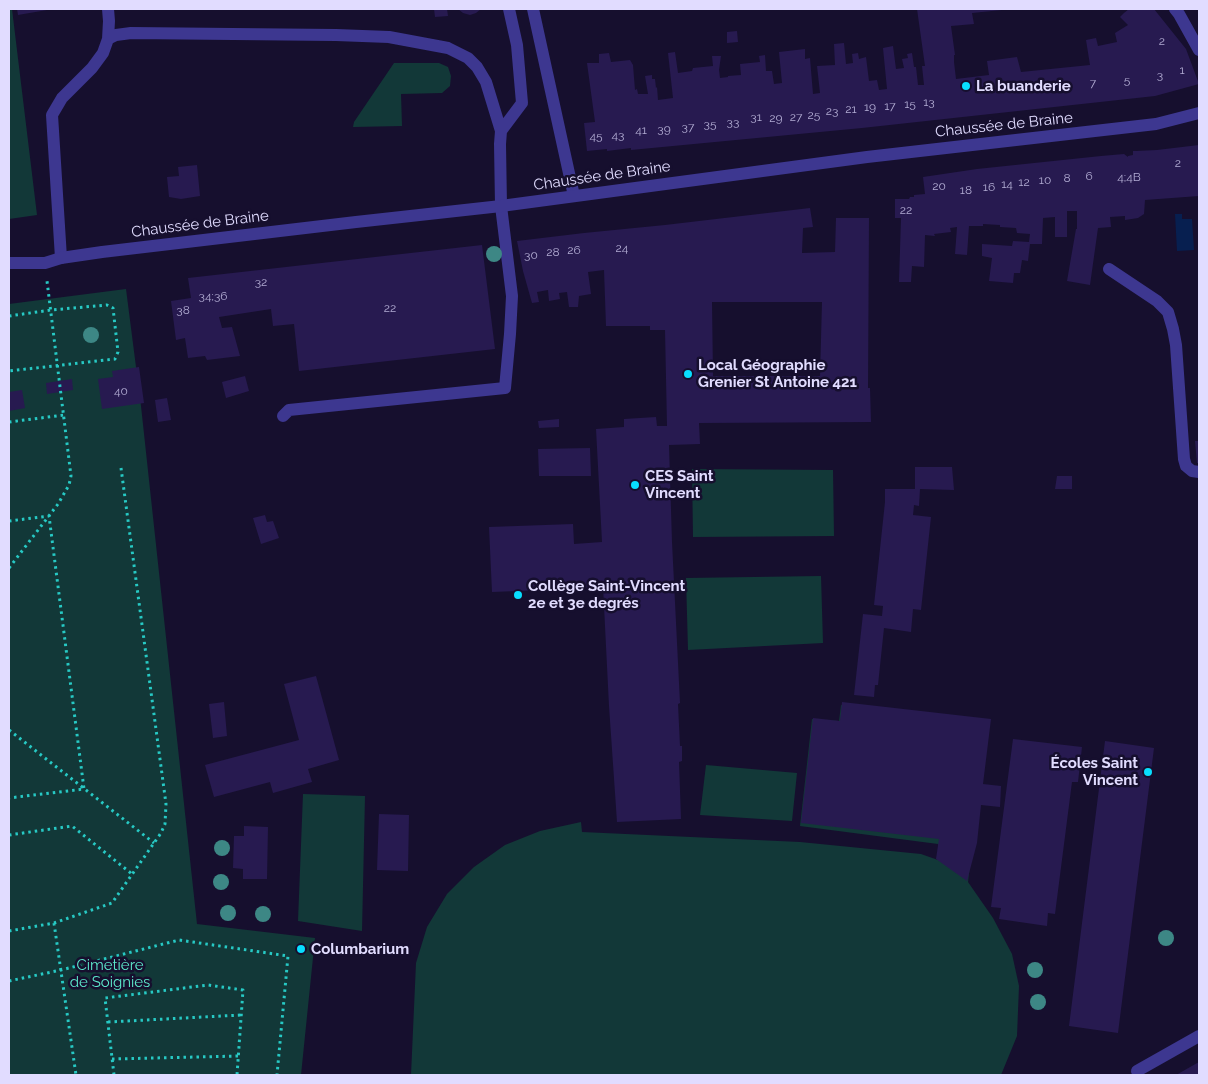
<!DOCTYPE html>
<meta charset="utf-8">
<style>
body{margin:0}
#map{position:relative;width:1208px;height:1084px;overflow:hidden;background:#160f2e;font-family:Raleway,sans-serif}
canvas{display:block}
.frame{position:absolute;inset:0;border:10px solid #e1dcff;pointer-events:none}
</style>
<div id="map">
<canvas width="1208" height="1084"></canvas>
<div class="frame"></div>
</div>
<script>
const ctx = document.querySelector('canvas').getContext('2d');
ctx.lineJoin = 'round';
function fill(path, color) {
  ctx.fillStyle = color;
  ctx.fill(path, 'evenodd');
}
function toPath(rows) {
  const path = new Path2D();
  for (const r of rows) {
    path.moveTo(r[0], r[1]);
    for (let i = 2; i < r.length; i += 2) path.lineTo(r[i], r[i + 1]);
  }
  return path;
}
function trace(path, color, width, dash) {
  ctx.strokeStyle = color;
  ctx.lineWidth = width;
  ctx.lineCap = dash ? 'butt' : 'round';
  ctx.setLineDash(dash || []);
  ctx.stroke(path);
}
function label(font, color, halo, rows, align = 'center') {
  ctx.font = font + ' Raleway,sans-serif';
  ctx.lineWidth = 5;
  ctx.setLineDash([]);
  ctx.textBaseline = 'middle';
  ctx.strokeStyle = halo;
  ctx.fillStyle = color;
  for (const [text, x, y, turn = 0] of rows) {
    ctx.save();
    ctx.translate(x, y);
    ctx.rotate((+turn || 0) * Math.PI / 180);
    ctx.textAlign = isNaN(turn) ? turn : align;
    if (halo) ctx.strokeText(text, 0, 0);
    ctx.fillText(text, 0, 0);
    ctx.restore();
  }
}
const green = toPath([
 [9,9,12,9,37,215,9,219],
 [394,63,439,63,448,67,451,76,450,86,442,93,401,94,402,126,353,127,354,122],
 [126,289,141,406,197,924,315,938,301,1075,9,1075,9,304],
 [692,469,833,470,834,536,693,537],
 [821,576,823,643,688,650,686,578],
 [841,705,987,721,968,882,993,918,1012,954,1019,986,1017,1036,1001,1075,411,1075,416,963,427,927,447,894,474,867,505,845,540,831,581,822,582,832,800,842,921,854,938,860,938,844,800,826,812,719,839,721],
 [706,765,797,773,792,821,700,815],
 [303,794,365,796,362,931,298,921]
]);
const water = toPath([
 [1175,214,1182,214,1182,219,1192,219,1194,250,1177,251]
]);
const building = toPath([
 [17,9,47,9,47,10,18,15],
 [434,9,447,9,448,16,435,17],
 [458,9,481,9,476,13,470,15,463,13],
 [917,9,1002,9,1002,10,972,13,974,24,951,26,955,55,954,55,954,62,956,79,989,75,987,61,1017,57,1021,72,1090,65,1086,40,1096,38,1098,46,1117,42,1115,33,1128,25,1120,17,1124,13,1129,9,1154,9,1186,49,1199,84,1155,96,862,128,631,150,631,148,607,151,607,149,587,151,584,123,595,122,587,63,599,63,599,54,609,53,611,62,630,60,633,65,635,90,637,89,638,94,648,94,645,76,652,75,652,79,655,79,656,88,657,87,658,100,673,98,668,53,675,52,678,73,692,71,693,68,713,66,712,56,721,56,719,70,720,78,728,77,728,76,741,75,740,64,760,62,759,56,765,55,766,71,772,71,774,84,782,83,779,52,805,49,805,59,810,58,813,94,820,93,817,66,835,65,834,44,844,43,846,64,853,63,852,54,858,53,859,59,866,57,869,81,877,80,879,90,887,89,883,48,893,46,896,69,904,68,902,59,908,58,907,54,912,53,914,67,916,67,918,85,924,85,922,66,925,66],
 [737,31,738,42,727,43,727,32],
 [1199,145,1199,196,1145,200,1144,214,1138,218,1125,220,1125,216,1110,217,1111,227,1098,228,1090,285,1067,281,1076,229,1077,229,1077,211,1067,211,1067,237,1055,237,1055,217,1043,218,1042,244,1030,244,1028,261,1022,260,1020,273,1014,273,1013,283,989,281,992,258,982,256,982,244,1012,246,1013,241,1029,242,1030,234,1017,233,1016,228,1000,227,1000,225,983,224,983,226,969,226,967,255,955,254,957,227,950,228,951,232,934,234,935,236,925,235,924,267,912,266,911,282,899,282,901,218,895,218,895,199,909,199,910,197,914,197,914,195,925,194,923,177,977,169,1101,156,1124,154,1128,157,1128,156,1133,155,1133,151,1136,151,1157,150],
 [197,165,200,196,181,199,169,197,167,177,179,176,178,167],
 [810,208,813,227,803,228,802,253,835,252,836,218,869,218,868,388,870,388,871,422,699,423,700,444,669,445,672,542,680,703,678,704,680,746,682,746,682,761,679,762,681,819,617,822,609,706,603,586,592,586,593,588,492,592,489,527,573,524,574,544,602,542,596,429,624,427,624,419,656,417,657,426,667,426,665,330,650,330,650,326,606,326,604,270,588,272,591,294,579,296,578,307,569,307,567,292,559,293,560,299,549,301,548,290,537,292,539,302,532,303,523,271,517,241,584,233,665,225],
 [712,302,822,302,820,376,713,376],
 [482,245,495,349,299,371,294,324,273,326,271,309,219,317,222,328,232,327,240,356,207,360,205,356,188,358,185,338,176,340,171,301,191,298,188,278],
 [139,367,144,403,102,409,98,379,113,377,112,371],
 [245,376,249,391,226,398,222,382],
 [72,379,73,390,47,394,46,383],
 [22,390,25,408,9,411,9,392],
 [167,398,171,420,158,422,155,400],
 [559,419,559,427,539,428,538,421],
 [1195,441,1199,441,1199,463,1197,463],
 [590,448,591,476,539,476,538,449],
 [915,467,952,467,954,490,920,489,919,506,914,505,913,515,931,517,921,610,913,609,911,632,884,628,878,685,875,685,874,697,854,695,863,614,882,616,883,606,874,605,885,502,885,489,915,489],
 [1057,476,1072,476,1072,489,1055,489],
 [265,515,267,522,273,521,279,538,261,544,253,518],
 [316,676,339,760,308,769,312,782,273,793,270,782,214,797,205,765,299,740,284,684],
 [224,702,227,736,213,738,209,704],
 [842,702,991,719,983,784,1001,786,1000,807,981,805,977,843,967,881,936,859,939,839,801,823,813,718,840,721],
 [1013,739,1082,747,1078,782,1072,782,1055,914,1048,913,1047,926,999,919,1001,908,991,907],
 [1105,741,1154,748,1118,1033,1069,1026],
 [379,814,409,815,408,871,377,870],
 [244,826,268,827,267,879,243,879,243,869,233,868,234,836,244,836],
 [1199,1062,1199,1075,1176,1075]
]);
const path = toPath([
 [9,316,51,310,107,305,113,308,118,352,115,359,9,371],
 [9,422,64,415],
 [9,521,49,516,84,789,9,798],
 [9,568,58,504,69,485,71,476,47,281],
 [9,730,154,843],
 [9,835,72,826,132,874],
 [54,923,76,1075],
 [9,931,54,923,112,903,161,833,165,824,166,804,121,468],
 [9,981,61,970,179,940,288,956,277,1075],
 [108,1022,241,1015],
 [112,1059,239,1056],
 [114,1075,105,998,208,985,243,990,237,1075]
]);
const service = toPath([
 [533,9,574,196],
 [108,39,116,35,131,33,336,35,389,37,448,48,468,58,477,67,486,82,501,131,500,144,501,206,512,296,510,334,505,388,289,410,283,416],
 [501,131,522,103,517,45,509,9],
 [61,258,52,115,62,98,92,68,103,53,108,39,109,21,108,9],
 [1109,269,1157,301,1168,312,1173,329,1176,345,1184,459,1186,466,1192,471,1199,472],
 [1137,1071,1199,1036]
]);
const minor = toPath([
 [1175,9,1179,14,1199,50]
]);
const tertiary = toPath([
 [9,263,45,263,61,258,102,252,356,222,501,206,867,157,1156,124,1199,113]
]);
const trees = [
 [494,254],
 [91,335],
 [222,848],
 [221,882],
 [228,913],
 [263,914],
 [1166,938],
 [1035,970],
 [1038,1002]
];
const markers = [
 [966,86,5,"#08deff"],
 [688,374,5,"#08deff"],
 [635,485,5,"#08deff"],
 [518,595,5,"#08deff"],
 [1148,772,5,"#08deff"],
 [301,949,5,"#08deff"]
];
const numberNames = [
 ["2",1162,41],
 ["1",1182,70],
 ["3",1160,75],
 ["5",1127,80],
 ["7",1093,83],
 ["13",929,102],
 ["15",910,104],
 ["17",890,106],
 ["19",870,107],
 ["21",851,109],
 ["23",832,111],
 ["25",814,115],
 ["31",756,117],
 ["27",796,117],
 ["29",776,118],
 ["33",733,122],
 ["35",710,124],
 ["37",688,127],
 ["39",664,129],
 ["41",641,130],
 ["43",618,135],
 ["45",596,136],
 ["2",1178,163],
 ["6",1089,176],
 ["4;4B",1129,177],
 ["8",1067,178],
 ["10",1045,180],
 ["12",1024,182],
 ["14",1007,184],
 ["20",939,186],
 ["16",989,187],
 ["18",966,190],
 ["22",906,210],
 ["24",622,248],
 ["26",574,250],
 ["28",553,252],
 ["30",531,255],
 ["32",261,282],
 ["34;36",213,296],
 ["22",390,308],
 ["38",183,310],
 ["40",121,391]
];
const poiNames = [
 ["La buanderie",976,86],
 ["Local Géographie",698,365],
 ["Grenier St Antoine 421",698,382],
 ["CES Saint",645,476],
 ["Vincent",645,493],
 ["Collège Saint-Vincent",528,586],
 ["2e et 3e degrés",528,603],
 ["Écoles Saint",1138,763,"right"],
 ["Vincent",1138,780,"right"],
 ["Columbarium",311,949]
];
const streetNames = [
 ["Chaussée de Braine",1004,125,-6],
 ["Chaussée de Braine",602,176,-8],
 ["Chaussée de Braine",200,224,-7]
];
const parkNames = [
 ["Cimetière",110,965],
 ["de Soignies",110,982]
];
fill(green, '#123838');
fill(water, '#071f50');
fill(building, '#271a50');
trace(path, '#27c9c4', 3, [2.5, 4]);
trace(service, '#3d3790', 12);
trace(minor, '#3d3790', 12);
trace(tertiary, '#3d3790', 12);
ctx.fillStyle = '#3d8785';
for (const [x, y] of trees) {
  ctx.beginPath();
  ctx.arc(x, y, 8, 0, 2 * Math.PI);
  ctx.fill();
}
for (const [x, y, r, color] of markers) {
  const dot = new Path2D();
  dot.arc(x, y, r, 0, 2 * Math.PI);
  ctx.fillStyle = color;
  ctx.fill(dot);
  trace(dot, '#160f2e', 2);
}
label('12px', '#b2acd3', null, numberNames);
label('bold 15px', '#e1dcff', '#160f2e', poiNames, 'left');
label('15px', '#e1dcff', '#160f2e', streetNames);
label('15px', '#5deacc', '#160f2e', parkNames);
</script>
